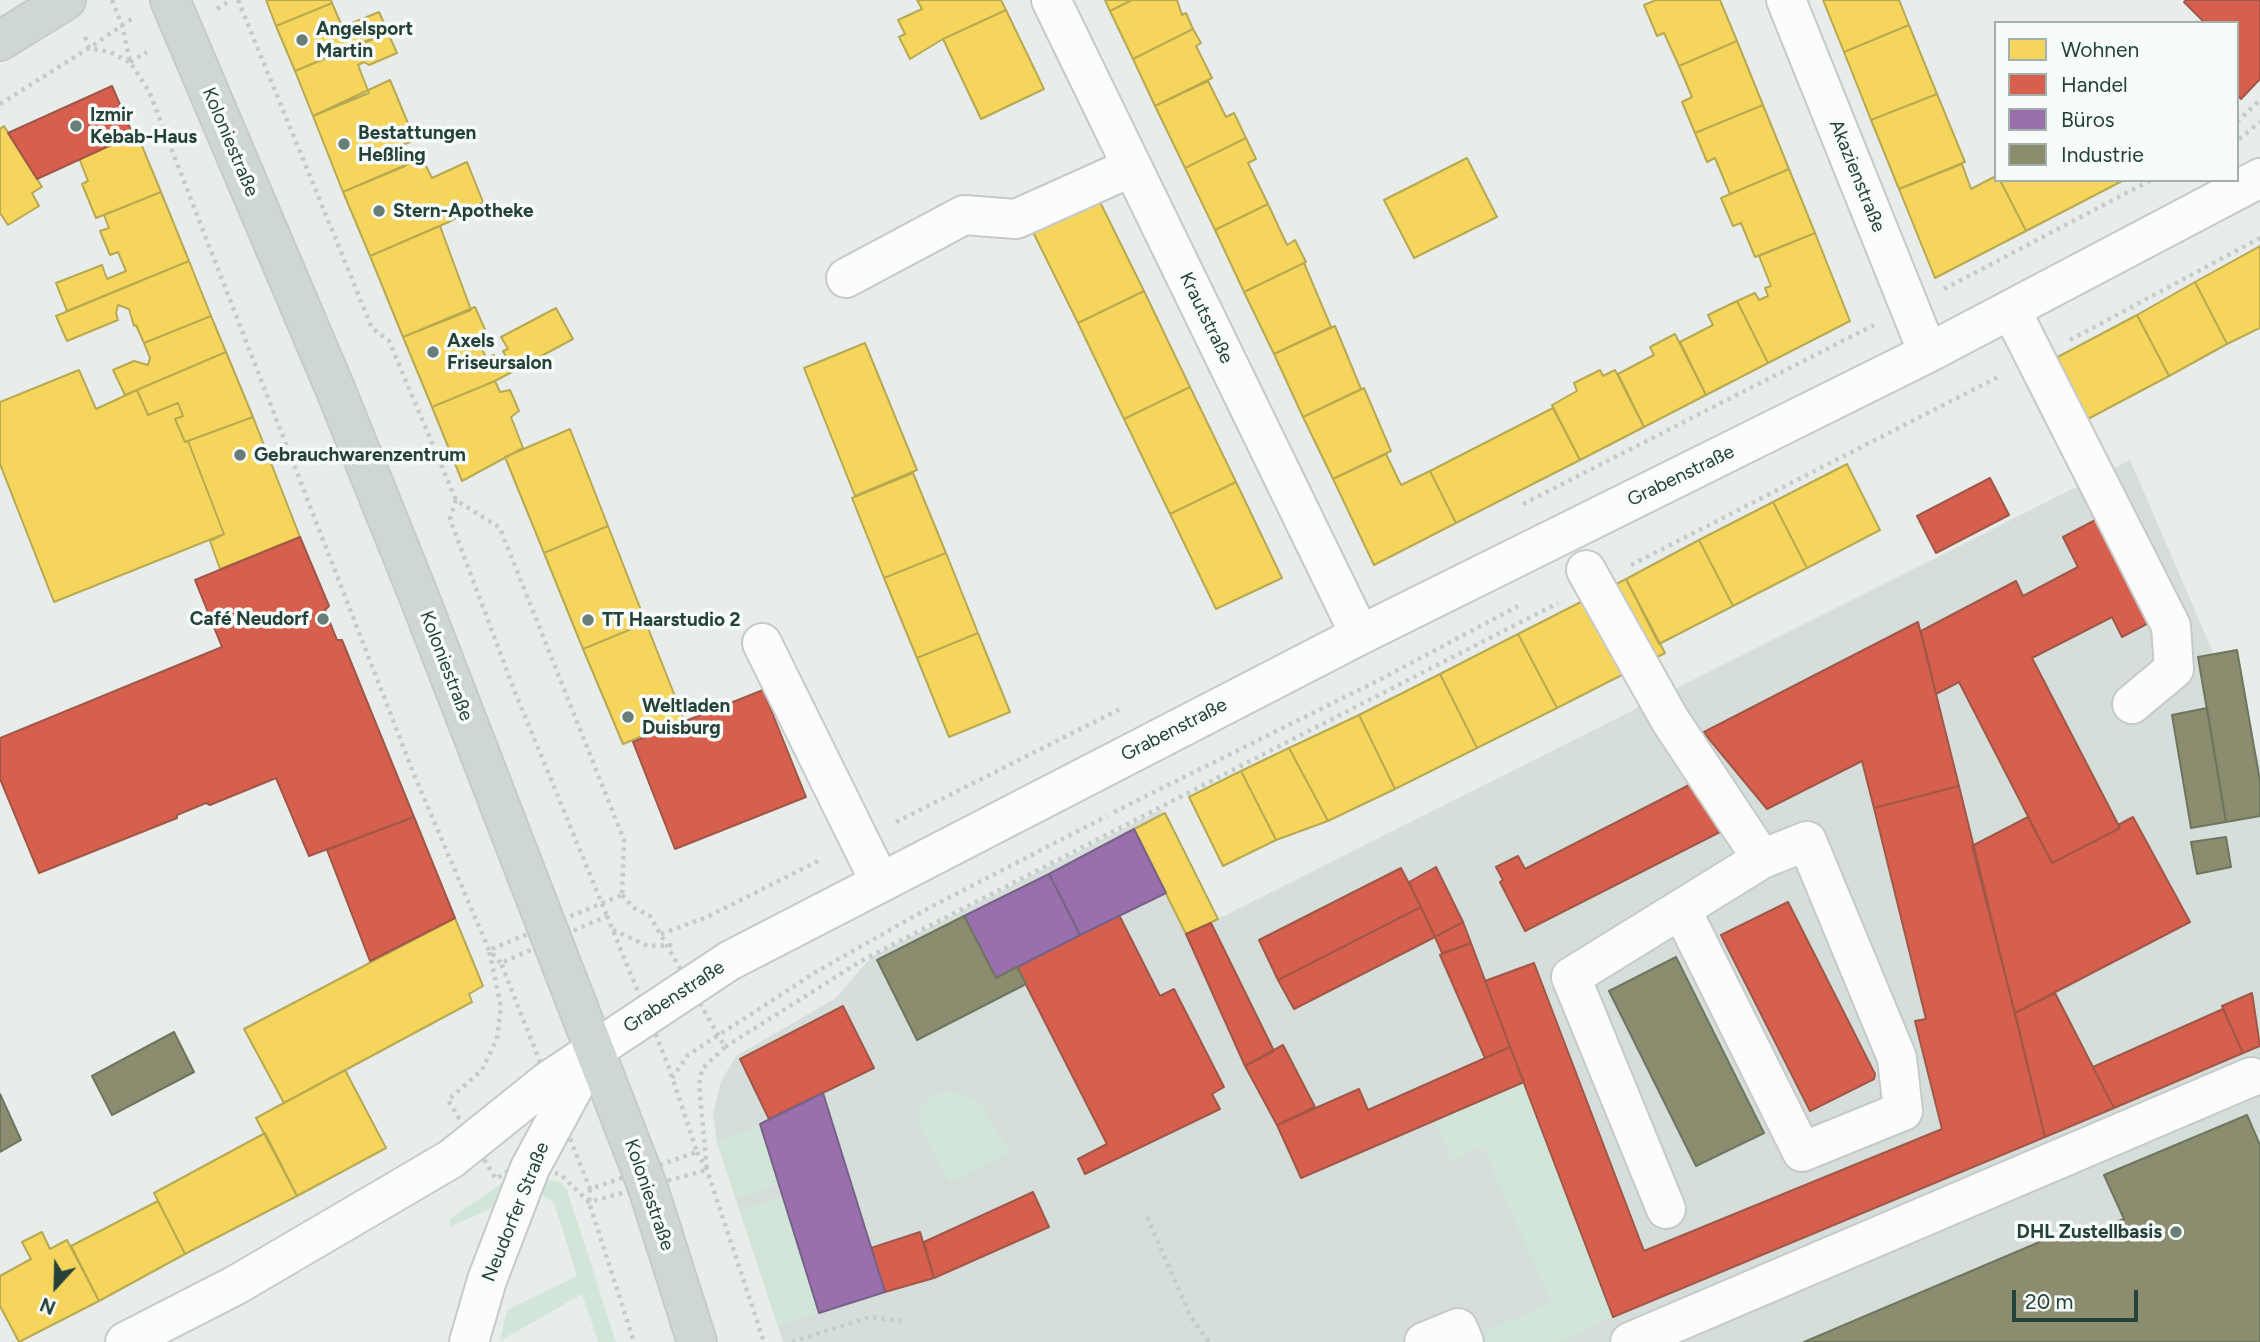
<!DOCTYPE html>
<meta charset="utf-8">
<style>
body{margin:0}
#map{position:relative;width:2260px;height:1342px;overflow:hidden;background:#e8edeb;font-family:Figtree,sans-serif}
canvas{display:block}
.legend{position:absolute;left:1994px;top:21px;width:245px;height:161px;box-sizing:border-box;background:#f7fbf9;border:2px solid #a3b1ad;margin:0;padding:9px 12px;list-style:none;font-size:21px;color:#24423a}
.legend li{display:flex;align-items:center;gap:14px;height:35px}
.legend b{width:35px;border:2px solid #a3b1ad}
.north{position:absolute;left:21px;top:1251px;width:70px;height:70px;-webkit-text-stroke:5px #f7fbf9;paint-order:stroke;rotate:202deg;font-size:19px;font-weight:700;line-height:28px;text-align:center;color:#24423a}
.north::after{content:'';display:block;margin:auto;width:24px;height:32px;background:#24423a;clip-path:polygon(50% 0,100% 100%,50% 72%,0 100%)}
.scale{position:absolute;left:2012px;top:1290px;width:126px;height:32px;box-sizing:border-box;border:4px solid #24423a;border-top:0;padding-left:9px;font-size:21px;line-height:24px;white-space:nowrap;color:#24423a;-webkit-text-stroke:5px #f7fbf9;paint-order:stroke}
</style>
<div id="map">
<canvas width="2260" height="1342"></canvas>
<ul class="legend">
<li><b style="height:19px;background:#f6d55c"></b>Wohnen</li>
<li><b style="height:19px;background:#d6604d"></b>Handel</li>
<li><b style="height:19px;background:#9970ab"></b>Büros</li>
<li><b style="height:19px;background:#8c8c6e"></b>Industrie</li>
</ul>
<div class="north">N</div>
<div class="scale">20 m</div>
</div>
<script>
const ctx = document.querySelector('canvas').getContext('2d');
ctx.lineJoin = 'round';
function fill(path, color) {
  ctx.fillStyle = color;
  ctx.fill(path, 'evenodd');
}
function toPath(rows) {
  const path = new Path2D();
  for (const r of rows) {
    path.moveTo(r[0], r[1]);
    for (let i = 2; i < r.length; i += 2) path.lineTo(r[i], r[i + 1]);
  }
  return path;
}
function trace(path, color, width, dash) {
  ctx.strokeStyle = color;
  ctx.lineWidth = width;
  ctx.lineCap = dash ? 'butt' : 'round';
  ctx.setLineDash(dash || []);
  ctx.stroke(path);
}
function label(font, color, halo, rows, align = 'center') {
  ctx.font = font + ' Figtree,sans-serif';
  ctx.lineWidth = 7;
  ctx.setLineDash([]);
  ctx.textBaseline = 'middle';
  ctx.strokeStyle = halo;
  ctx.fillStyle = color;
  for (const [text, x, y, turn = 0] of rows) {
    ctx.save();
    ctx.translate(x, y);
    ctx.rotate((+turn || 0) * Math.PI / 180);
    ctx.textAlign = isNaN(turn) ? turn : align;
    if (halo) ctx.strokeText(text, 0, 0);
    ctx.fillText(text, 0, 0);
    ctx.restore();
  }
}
const built = toPath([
 [2130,460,2260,761,2260,1342,783,1342,717,1142,713,1114,721,1081,736,1056,836,998,871,957,1162,809,1218,919]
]);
const green = toPath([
 [1524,1082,1613,1317,1558,1342,1484,1342,1489,1330,1551,1303,1483,1147,1452,1159,1435,1121],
 [950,1091,978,1100,1009,1152,949,1182,919,1125,920,1108,935,1095],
 [761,1125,779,1184,736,1199,717,1142],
 [543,1178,560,1182,567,1190,616,1342,598,1342,582,1294,500,1341,507,1310,577,1276,554,1203,538,1192],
 [505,1181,499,1205,449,1227,450,1219],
 [783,1196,819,1313,778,1326,740,1211]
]);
const homes = toPath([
 [266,0,331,0,332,3,276,26,266,0],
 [917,0,1001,0,1006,10,943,39,910,59,899,37,905,34,898,20,922,9,917,0],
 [1105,0,1132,0,1110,11,1105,0],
 [1132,0,1177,0,1182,15,1186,13,1193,29,1133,59,1110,11,1132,0],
 [1656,0,1720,0,1737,41,1679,66,1664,33,1657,36,1644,5,1656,0],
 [1823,0,1899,0,1909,25,1844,52,1823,0],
 [332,3,344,31,350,29,352,23,379,12,388,32,295,71,276,26,332,3],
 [1006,10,1044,89,981,119,943,39,1006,10],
 [1909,25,1937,94,1871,120,1844,52,1909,25],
 [1193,29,1201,43,1196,46,1212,78,1155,106,1133,59,1193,29],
 [388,33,397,53,369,65,364,62,358,65,369,93,313,116,295,71,388,33],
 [1737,41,1763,105,1695,133,1682,102,1692,97,1679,66,1737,41],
 [390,80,415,140,397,147,405,166,343,192,313,116,390,80],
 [1208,81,1226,117,1234,113,1246,138,1185,168,1155,106,1208,81],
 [1937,94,1965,162,1899,189,1871,120,1937,94],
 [1763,105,1789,169,1730,194,1715,158,1707,162,1695,133,1763,105],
 [4,126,42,187,32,193,39,206,8,225,0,213,0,129,4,126],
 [137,134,161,192,96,218,82,184,88,181,79,158,137,134],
 [1246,138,1256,159,1248,163,1268,204,1215,230,1185,168,1246,138],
 [422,158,432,178,467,162,483,202,451,221,370,256,343,192,422,158],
 [1467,158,1497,217,1414,258,1384,200,1467,158],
 [1962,164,1971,189,1996,176,1996,180,2000,180,2026,231,1935,278,1899,189,1962,164],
 [1789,169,1815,233,1755,257,1741,223,1733,226,1721,198,1789,169],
 [2000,180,2124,180,2026,231,2000,180],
 [161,192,189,261,67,311,56,283,102,265,107,279,126,271,118,252,110,255,100,231,109,228,104,215,161,192],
 [1097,196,1144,291,1078,323,1031,228,1097,196],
 [1268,204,1287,245,1295,240,1306,262,1244,292,1215,230,1268,204],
 [440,226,471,310,403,337,370,256,440,226],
 [1815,233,1850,321,1768,363,1737,301,1755,293,1759,300,1768,296,1765,288,1771,286,1759,256,1815,233],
 [2260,246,2260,328,2227,344,2195,282,2260,246],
 [189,261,211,316,144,343,136,325,134,326,129,309,118,305,116,313,118,320,67,341,56,316,189,261],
 [1304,263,1331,327,1274,354,1244,292,1304,263],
 [2195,282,2227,344,2169,376,2137,315,2195,282],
 [1144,291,1190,387,1124,419,1078,323,1144,291],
 [1737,301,1768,363,1706,395,1680,342,1713,325,1708,315,1737,301],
 [475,307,488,336,478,340,486,358,494,355,496,361,506,357,503,351,508,349,501,337,556,308,573,339,495,381,432,407,403,337,475,307],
 [2137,315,2169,376,2086,420,2054,359,2137,315],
 [211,316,226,352,125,395,113,370,134,361,148,365,150,358,144,343,211,316],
 [1335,326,1361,389,1303,417,1274,354,1335,326],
 [1675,334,1706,395,1644,427,1618,374,1654,355,1650,347,1675,334],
 [865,343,917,470,855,496,804,368,865,343],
 [226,352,253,417,185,442,175,419,183,416,178,403,148,415,137,390,226,352],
 [79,370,96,409,137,390,148,415,178,403,183,416,175,419,185,442,188,441,224,534,54,602,0,464,0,402,79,370],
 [1600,370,1603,376,1615,370,1644,427,1580,460,1552,405,1577,391,1574,383,1600,370],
 [495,381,500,392,510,390,519,411,511,417,523,448,462,481,432,407,495,381],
 [1190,387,1236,482,1170,514,1124,419,1190,387],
 [1364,388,1391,451,1333,479,1303,417,1364,388],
 [1553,408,1580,460,1456,523,1430,471,1553,408],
 [253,417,300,537,220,569,210,541,224,534,188,441,253,417],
 [570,429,608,526,544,553,505,457,570,429],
 [1386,454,1401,485,1430,471,1456,523,1374,565,1333,479,1386,454],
 [1847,464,1880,530,1807,568,1773,502,1847,464],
 [913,473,946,553,884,578,852,498,913,473],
 [1236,482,1282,578,1216,609,1170,514,1236,482],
 [1773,502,1807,568,1733,606,1699,540,1773,502],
 [608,526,646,623,583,649,544,553,608,526],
 [1699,540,1733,606,1659,644,1626,579,1699,540],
 [946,553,978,633,917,658,884,578,946,553],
 [1626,579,1665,653,1557,708,1518,634,1626,579],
 [646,623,684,719,623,744,583,649,646,623],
 [978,633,1010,712,949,737,917,658,978,633],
 [1518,634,1557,708,1477,748,1440,674,1518,634],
 [1440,674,1477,748,1395,789,1359,715,1440,674],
 [1359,715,1395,789,1328,821,1289,748,1359,715],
 [1289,748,1328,821,1276,840,1241,771,1289,748],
 [1241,771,1276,840,1223,866,1189,797,1241,771],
 [1165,813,1218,919,1186,934,1134,829,1165,813],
 [455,918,483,986,469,994,472,1002,284,1103,244,1029,455,918],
 [345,1070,386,1148,297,1196,256,1118,345,1070],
 [265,1133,297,1196,185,1254,154,1193,265,1133],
 [158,1201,185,1254,99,1301,71,1246,158,1201],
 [42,1232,50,1249,67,1240,99,1301,19,1342,0,1306,0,1276,31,1259,22,1242,42,1232]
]);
const shops = toPath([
 [2186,0,2260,0,2260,79,2241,99,2237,95,2237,23,2205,23,2184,2,2186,0],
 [112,86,133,135,37,179,8,133,112,86],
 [1990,478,2009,515,1936,553,1917,516,1990,478],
 [2103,516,2156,619,2122,637,2112,617,2032,658,2120,828,2052,863,1959,682,1936,694,1921,631,2016,581,2023,596,2078,567,2063,537,2103,516],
 [300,537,329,606,325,610,337,640,342,640,414,817,309,856,276,778,210,805,206,803,177,815,177,818,39,873,0,779,0,738,222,647,195,580,300,537],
 [1918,622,1959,786,1874,808,1862,761,1767,809,1705,734,1704,732,1918,622],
 [763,690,806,797,675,849,633,742,763,690],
 [1695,782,1720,832,1525,931,1500,882,1503,880,1496,867,1518,856,1525,869,1695,782],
 [1959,786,2045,1137,1613,1317,1485,981,1534,963,1644,1251,1942,1129,1915,1021,1926,1019,1874,808,1959,786],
 [414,817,455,918,370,961,327,850,414,817],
 [2028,817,2052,863,2120,828,2118,825,2133,817,2190,922,2015,1013,1972,846,2028,817],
 [1436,867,1463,922,1435,937,1409,882,1436,867],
 [1401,868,1421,907,1278,980,1259,940,1401,868],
 [1788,902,1875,1074,1874,1079,1810,1111,1721,935,1788,902],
 [1421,907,1435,937,1294,1009,1278,980,1421,907],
 [1119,915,1160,996,1174,989,1224,1087,1212,1094,1220,1109,1085,1174,1078,1159,1107,1144,1017,967,1119,915],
 [1463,922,1471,943,1442,953,1435,937,1463,922],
 [1211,923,1274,1051,1245,1066,1186,934,1211,923],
 [1471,943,1510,1047,1485,1058,1440,955,1471,943],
 [2055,993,2114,1108,2045,1137,2015,1013,2055,993],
 [2252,993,2260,1046,2243,1053,2222,1006,2252,993],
 [843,1006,874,1068,769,1119,740,1059,843,1006],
 [2223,1009,2243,1053,2114,1108,2093,1067,2223,1009],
 [1283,1045,1315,1107,1277,1125,1245,1066,1283,1045],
 [1510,1047,1524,1082,1301,1178,1277,1125,1359,1089,1368,1110,1510,1047],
 [1033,1192,1049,1227,934,1278,924,1242,1033,1192],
 [920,1232,934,1278,885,1292,871,1248,920,1232]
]);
const offices = toPath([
 [1134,829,1166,893,1080,935,1049,874,1134,829],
 [1049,874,1080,935,996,978,964,916,1049,874],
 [823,1093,885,1292,819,1313,760,1124,823,1093]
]);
const industry = toPath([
 [2237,650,2260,781,2260,816,2226,822,2198,657,2237,650],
 [2207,708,2226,822,2191,828,2172,715,2207,708],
 [2226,837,2231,867,2197,874,2191,842,2226,837],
 [964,916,996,978,1017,967,1026,984,917,1040,877,960,964,916],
 [1676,957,1764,1133,1696,1166,1609,991,1676,957],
 [174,1032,194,1072,112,1115,92,1076,174,1032],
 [0,1094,21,1140,0,1152,0,1094],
 [2247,1115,2260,1145,2260,1342,1804,1342,2075,1227,2080,1236,2124,1219,2104,1175,2247,1115]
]);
const path = toPath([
 [112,0,122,25,130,62,149,91,415,777,489,950,501,963],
 [238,0,372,328,389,341,456,500,500,528,624,840,622,895],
 [217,9,231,0],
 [85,37,89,48,133,18],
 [130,62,147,52],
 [0,104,89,48,110,52,129,62],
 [2237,122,2260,100],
 [2239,139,2260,122],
 [1944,289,2151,180],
 [2070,340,2260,238],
 [456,500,450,519,513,687,607,916],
 [1523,504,1874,325],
 [1631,565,2000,376],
 [1114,812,1381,679,1518,606],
 [896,822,1122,708],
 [622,895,634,908,650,916,725,1047,702,1069,699,1084,707,1170,589,1202,560,1174,530,1168,511,1169,496,1179,448,1100,482,1070,497,1039,501,1007,489,950,622,895],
 [607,916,668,1065,697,1152,590,1189,501,963,607,916],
 [613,930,648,946,676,945],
 [661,934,707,917,822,859],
 [725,1047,861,961,1558,603],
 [672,1078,688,1055,816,972,925,910,1107,816],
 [697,1152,707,1170,764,1342],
 [590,1189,589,1202,634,1342],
 [1147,1217,1191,1317,1209,1342],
 [792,1342,870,1317,901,1321]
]);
const minor = toPath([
 [1051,0,1360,635],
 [1786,0,1928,353],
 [846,278,964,215,1016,219,1132,167],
 [2011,310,2171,626,2174,669,2132,704],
 [1586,570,1670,720,1762,859,1571,977,1666,1209],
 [762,643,880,882],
 [1681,909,1802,1152,1903,1111,1897,1058,1807,841,1762,859],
 [125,1342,236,1285,451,1159,548,1081,729,961,1360,635,1928,353,2260,178],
 [469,1342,487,1280,530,1168,591,1055],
 [1424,1342,1458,1328,1464,1342],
 [1630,1342,2251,1077]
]);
const major = toPath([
 [170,0,334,386,418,594,648,1188,697,1342],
 [0,41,66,0]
]);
const markers = [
 [302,40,7,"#697e78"],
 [76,126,7,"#697e78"],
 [344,144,7,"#697e78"],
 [379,211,7,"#697e78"],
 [433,352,7,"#697e78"],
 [240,455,7,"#697e78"],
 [323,619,7,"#697e78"],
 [588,620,7,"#697e78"],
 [628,717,7,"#697e78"],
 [2176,1232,7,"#697e78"]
];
const poiNames = [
 ["Angelsport",316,29],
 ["Martin",316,51],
 ["Izmir",90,115],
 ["Kebab-Haus",90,137],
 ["Bestattungen",358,133],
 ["Heßling",358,155],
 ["Stern-Apotheke",393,211],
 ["Axels",447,341],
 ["Friseursalon",447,363],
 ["Gebrauchwarenzentrum",254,455],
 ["Café Neudorf",309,619,"right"],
 ["TT Haarstudio 2",602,620],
 ["Weltladen",642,706],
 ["Duisburg",642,728],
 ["DHL Zustellbasis",2162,1232,"right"]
];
const streetNames = [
 ["Koloniestraße",230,142,67],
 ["Akazienstraße",1857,176,68],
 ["Krautstraße",1206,318,64],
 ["Grabenstraße",1681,476,-26],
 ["Koloniestraße",446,666,69],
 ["Grabenstraße",1174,730,-27],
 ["Grabenstraße",674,997,-33],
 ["Koloniestraße",649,1195,71],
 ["Neudorfer Straße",516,1212,-68]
];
fill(built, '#d6dedb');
fill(green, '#d1e6d8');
fill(homes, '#f6d55c');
trace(homes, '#b7a952', 2);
fill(shops, '#d6604d');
trace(shops, '#a15747', 2);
fill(offices, '#9970ab');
trace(offices, '#766289', 2);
fill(industry, '#8c8c6e');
trace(industry, '#6d765e', 2);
trace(minor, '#c5cac8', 42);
trace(major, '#c3ccc9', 42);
trace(path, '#c3ccca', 4.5, [3.5, 5]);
trace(minor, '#fcfcfc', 38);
trace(major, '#cfd7d5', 38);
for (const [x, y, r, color] of markers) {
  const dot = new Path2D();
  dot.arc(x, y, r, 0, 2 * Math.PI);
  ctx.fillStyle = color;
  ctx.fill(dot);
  trace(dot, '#f7fbf9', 2.5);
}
label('bold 19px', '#24423a', '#f7fbf9', poiNames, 'left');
label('19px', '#24423a', '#f7fbf9', streetNames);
</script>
